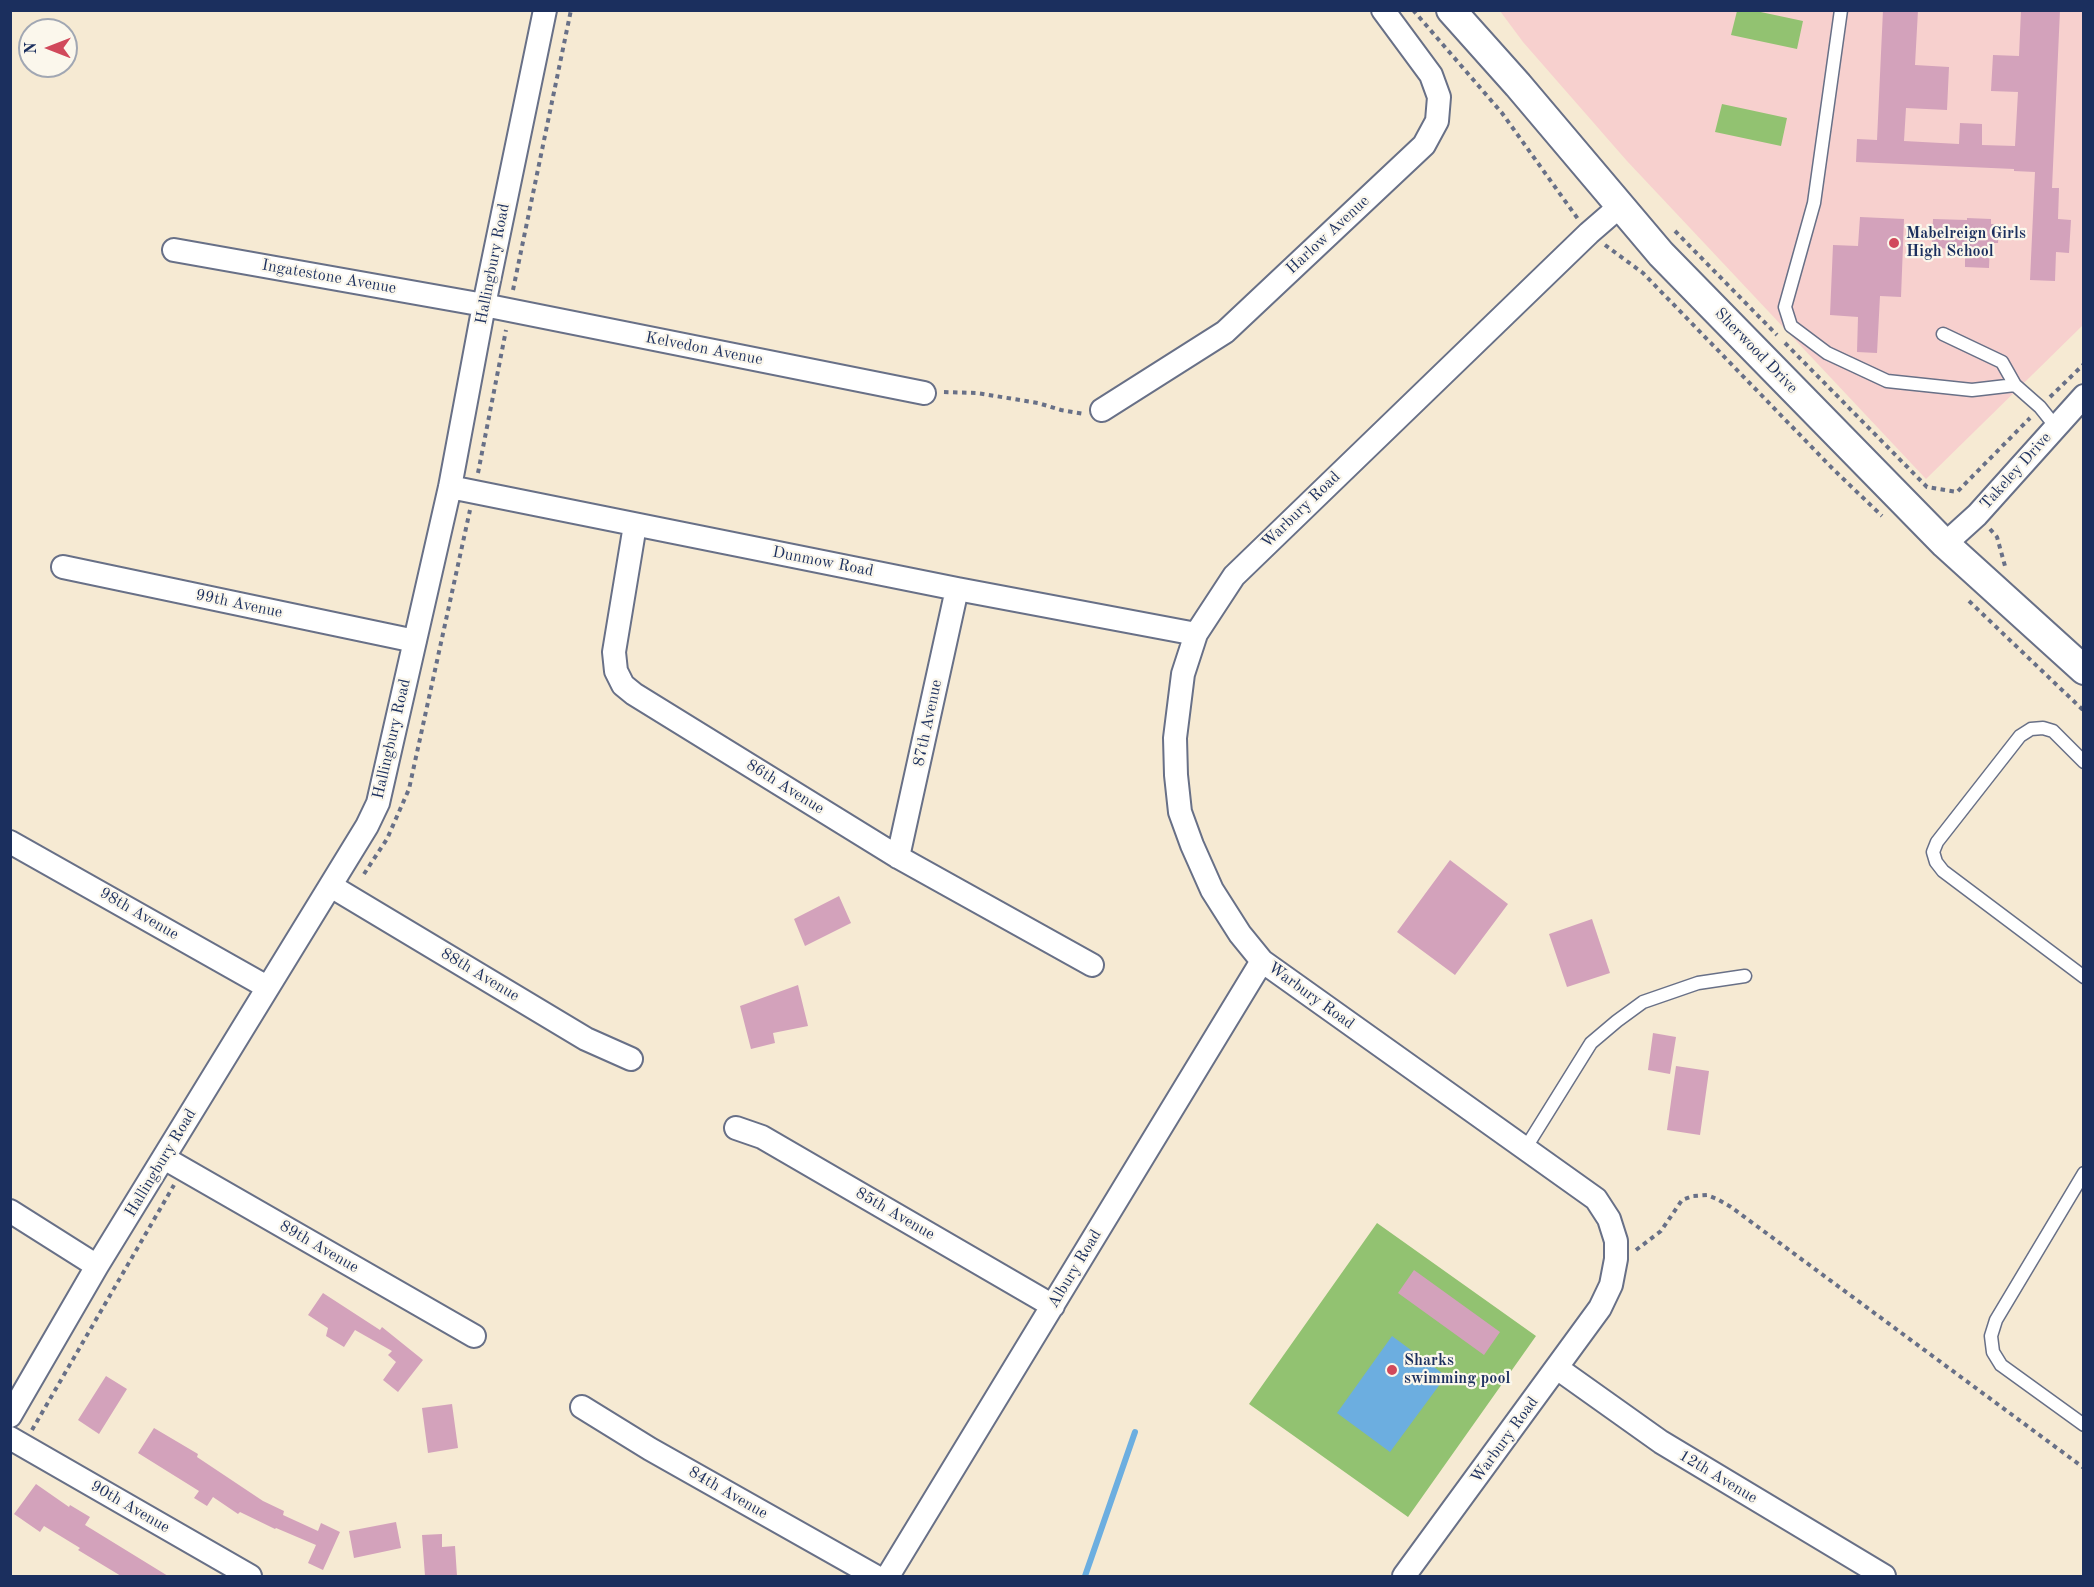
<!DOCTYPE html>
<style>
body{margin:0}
#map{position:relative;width:2094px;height:1587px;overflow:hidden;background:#f6ead3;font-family:"Old Standard TT",serif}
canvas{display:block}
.frame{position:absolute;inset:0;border:12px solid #1b2f5e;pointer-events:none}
.north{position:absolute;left:18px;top:18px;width:60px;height:60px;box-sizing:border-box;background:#fbf7ec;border:2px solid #a1a7b3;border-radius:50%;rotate:270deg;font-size:16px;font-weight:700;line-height:24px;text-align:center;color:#1b2f5e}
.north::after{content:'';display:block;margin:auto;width:21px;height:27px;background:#d1495b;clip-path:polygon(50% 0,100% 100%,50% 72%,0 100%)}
</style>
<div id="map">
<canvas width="2094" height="1587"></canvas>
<div class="frame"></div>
<div class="north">N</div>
</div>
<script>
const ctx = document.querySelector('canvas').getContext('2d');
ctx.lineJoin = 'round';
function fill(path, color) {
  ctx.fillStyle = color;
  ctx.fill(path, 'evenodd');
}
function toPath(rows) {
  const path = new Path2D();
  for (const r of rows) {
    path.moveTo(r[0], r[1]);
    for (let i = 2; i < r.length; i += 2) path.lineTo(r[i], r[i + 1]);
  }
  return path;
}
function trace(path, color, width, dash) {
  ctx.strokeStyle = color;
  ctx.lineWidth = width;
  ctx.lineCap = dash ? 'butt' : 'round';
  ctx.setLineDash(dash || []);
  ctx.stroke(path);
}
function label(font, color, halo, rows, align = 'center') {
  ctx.font = font + ' "Old Standard TT",serif';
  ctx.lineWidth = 4.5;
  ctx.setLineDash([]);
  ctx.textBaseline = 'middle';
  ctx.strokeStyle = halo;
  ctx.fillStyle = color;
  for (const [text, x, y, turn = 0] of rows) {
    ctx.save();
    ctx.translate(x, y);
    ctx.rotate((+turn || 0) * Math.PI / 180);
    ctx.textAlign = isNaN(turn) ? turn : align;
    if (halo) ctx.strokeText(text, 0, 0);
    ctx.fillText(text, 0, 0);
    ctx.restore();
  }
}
const built = toPath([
 [1500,11,2083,11,2083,325,1926,479,1627,161,1523,42]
]);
const green = toPath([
 [1737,11,1756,11,1803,21,1797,49,1731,35],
 [1722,104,1787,118,1781,146,1715,132],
 [1377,1223,1536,1336,1408,1517,1249,1404]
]);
const water = toPath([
 [1392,1336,1446,1376,1390,1452,1337,1413]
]);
const stream = toPath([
 [1085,1576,1135,1432]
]);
const building = toPath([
 [1883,10,1918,10,1915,65,1949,67,1947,110,1906,108,1904,141,1959,144,1960,123,1982,124,1982,145,2015,146,2018,92,1991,91,1993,55,2019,56,2021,10,2060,10,2052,188,2059,188,2058,219,2071,220,2069,253,2056,252,2055,281,2030,280,2035,172,2014,171,2014,169,1856,162,1857,139,1877,140],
 [1860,217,1904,219,1901,297,1880,296,1877,353,1857,352,1858,317,1830,315,1833,245,1858,246],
 [1967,218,1991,219,1991,224,1999,224,1998,243,1990,243,1989,268,1965,267,1965,249,1932,248,1933,219,1967,220],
 [1450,860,1508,904,1455,975,1397,932],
 [839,896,851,923,805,946,794,919],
 [1592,919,1610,973,1567,987,1549,934],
 [798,985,808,1026,773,1033,775,1043,751,1049,740,1006],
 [1653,1033,1676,1037,1670,1074,1648,1070],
 [1676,1066,1709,1071,1700,1135,1667,1130],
 [1414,1270,1500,1332,1484,1355,1398,1293],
 [323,1293,380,1330,382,1327,423,1360,398,1392,383,1380,396,1362,388,1355,392,1351,355,1330,344,1347,326,1336,328,1328,308,1315],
 [106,1376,127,1389,99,1434,78,1420],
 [452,1404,458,1448,428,1453,422,1408],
 [154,1428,198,1454,197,1457,263,1501,284,1511,283,1515,318,1531,321,1523,340,1532,323,1570,308,1563,316,1545,276,1528,275,1529,240,1512,238,1514,213,1497,207,1506,194,1498,199,1491,138,1453],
 [36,1484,69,1507,70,1505,90,1517,85,1525,168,1576,121,1576,78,1550,80,1548,44,1526,40,1532,14,1514],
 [396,1522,401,1548,354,1558,349,1531],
 [442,1534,442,1547,455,1546,457,1576,425,1576,422,1535]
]);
const path = toPath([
 [1413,10,1502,113,1578,219],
 [1675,231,1777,335],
 [1605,245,1643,273,1833,469,1882,516],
 [513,290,571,10],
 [1785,343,1927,487,1957,492,2030,418],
 [944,392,977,393,1038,403,1061,410,1084,414],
 [2050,397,2084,364],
 [478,473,506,330],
 [1990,529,1997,537,2005,566],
 [1969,601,2084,711],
 [364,874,387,839,409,789,470,510],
 [1636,1250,1661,1231,1682,1200,1693,1196,1707,1195,1717,1199,1731,1207,2084,1468],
 [32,1430,174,1185]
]);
const service = toPath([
 [1841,10,1814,203,1785,307,1791,326,1827,353,1887,381,1972,390,2015,385],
 [1943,334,2002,362,2015,385,2040,407,2056,427],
 [2084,762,2053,731,2043,728,2031,729,2020,736,1937,842,1933,852,1936,862,1943,871,2084,977],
 [1525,1149,1591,1043,1617,1021,1643,1002,1698,983,1745,976],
 [2084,1173,1996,1320,1991,1336,1993,1352,2001,1365,2084,1425]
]);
const minor = toPath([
 [174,250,484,305,924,393],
 [1102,410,1225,332,1424,145,1437,121,1439,97,1431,75,1383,10],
 [450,487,957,589,1196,634],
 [635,525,614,652,616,671,623,685,634,694,898,857,1092,965],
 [1945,544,1977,515,2084,396],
 [63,567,415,641],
 [10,842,267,987],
 [898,857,957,589],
 [331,886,586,1039,631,1059],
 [736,1128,762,1137,1053,1306],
 [164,1158,474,1336],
 [10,1211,97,1266],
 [1557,1368,1661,1442,1884,1576],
 [582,1407,650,1449,875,1576],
 [10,1416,97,1266,367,826,378,803,450,487,484,305,545,10],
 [10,1438,250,1576],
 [888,1576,1262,961],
 [1404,1576,1600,1308,1611,1285,1616,1259,1616,1241,1609,1219,1596,1199,1262,961,1240,934,1212,890,1192,845,1180,812,1176,775,1175,738,1183,674,1196,634,1234,576,1589,233,1619,207]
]);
const tertiary = toPath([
 [1451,10,1518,85,1661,254,1945,544,2084,670]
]);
const markers = [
 [1894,243,6,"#d1495b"],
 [1392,1370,6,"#d1495b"]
];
const poiNames = [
 ["Mabelreign Girls",1906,234],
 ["High School",1906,252],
 ["Sharks",1404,1361],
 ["swimming pool",1404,1379]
];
const streetNames = [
 ["Harlow Avenue",1328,235,-43],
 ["Hallingbury Road",493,264,-79],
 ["Ingatestone Avenue",329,277,10],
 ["Kelvedon Avenue",704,349,11],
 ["Sherwood Drive",1756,351,46],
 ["Takeley Drive",2016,471,-48],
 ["Warbury Road",1301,510,-44],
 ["Dunmow Road",823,562,11],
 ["99th Avenue",239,604,12],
 ["87th Avenue",928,723,-78],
 ["Hallingbury Road",392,739,-77],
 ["86th Avenue",785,787,32],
 ["98th Avenue",139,914,30],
 ["88th Avenue",480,975,31],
 ["Warbury Road",1311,996,36],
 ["Hallingbury Road",161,1163,-59],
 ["85th Avenue",895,1214,30],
 ["89th Avenue",319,1247,30],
 ["Albury Road",1075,1269,-59],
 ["Warbury Road",1505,1440,-54],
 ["12th Avenue",1718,1477,31],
 ["84th Avenue",728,1493,30],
 ["90th Avenue",130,1507,30]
];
fill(built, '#f7d0ce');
fill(green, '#92c271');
fill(water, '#6caee0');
trace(stream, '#6caee0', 6);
fill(building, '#d3a2bb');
trace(service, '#687087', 15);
trace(minor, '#687087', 26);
trace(tertiary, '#687087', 32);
trace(path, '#687087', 4, [4.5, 4.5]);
trace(service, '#fff', 12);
trace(minor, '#fff', 22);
trace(tertiary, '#fff', 28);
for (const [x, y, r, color] of markers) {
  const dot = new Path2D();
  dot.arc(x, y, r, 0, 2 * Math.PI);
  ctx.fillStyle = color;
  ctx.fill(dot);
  trace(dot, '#fbf7ec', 2);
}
label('bold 16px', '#1b2f5e', '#fbf7ec', poiNames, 'left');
label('16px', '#1b2f5e', '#fbf7ec', streetNames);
</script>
